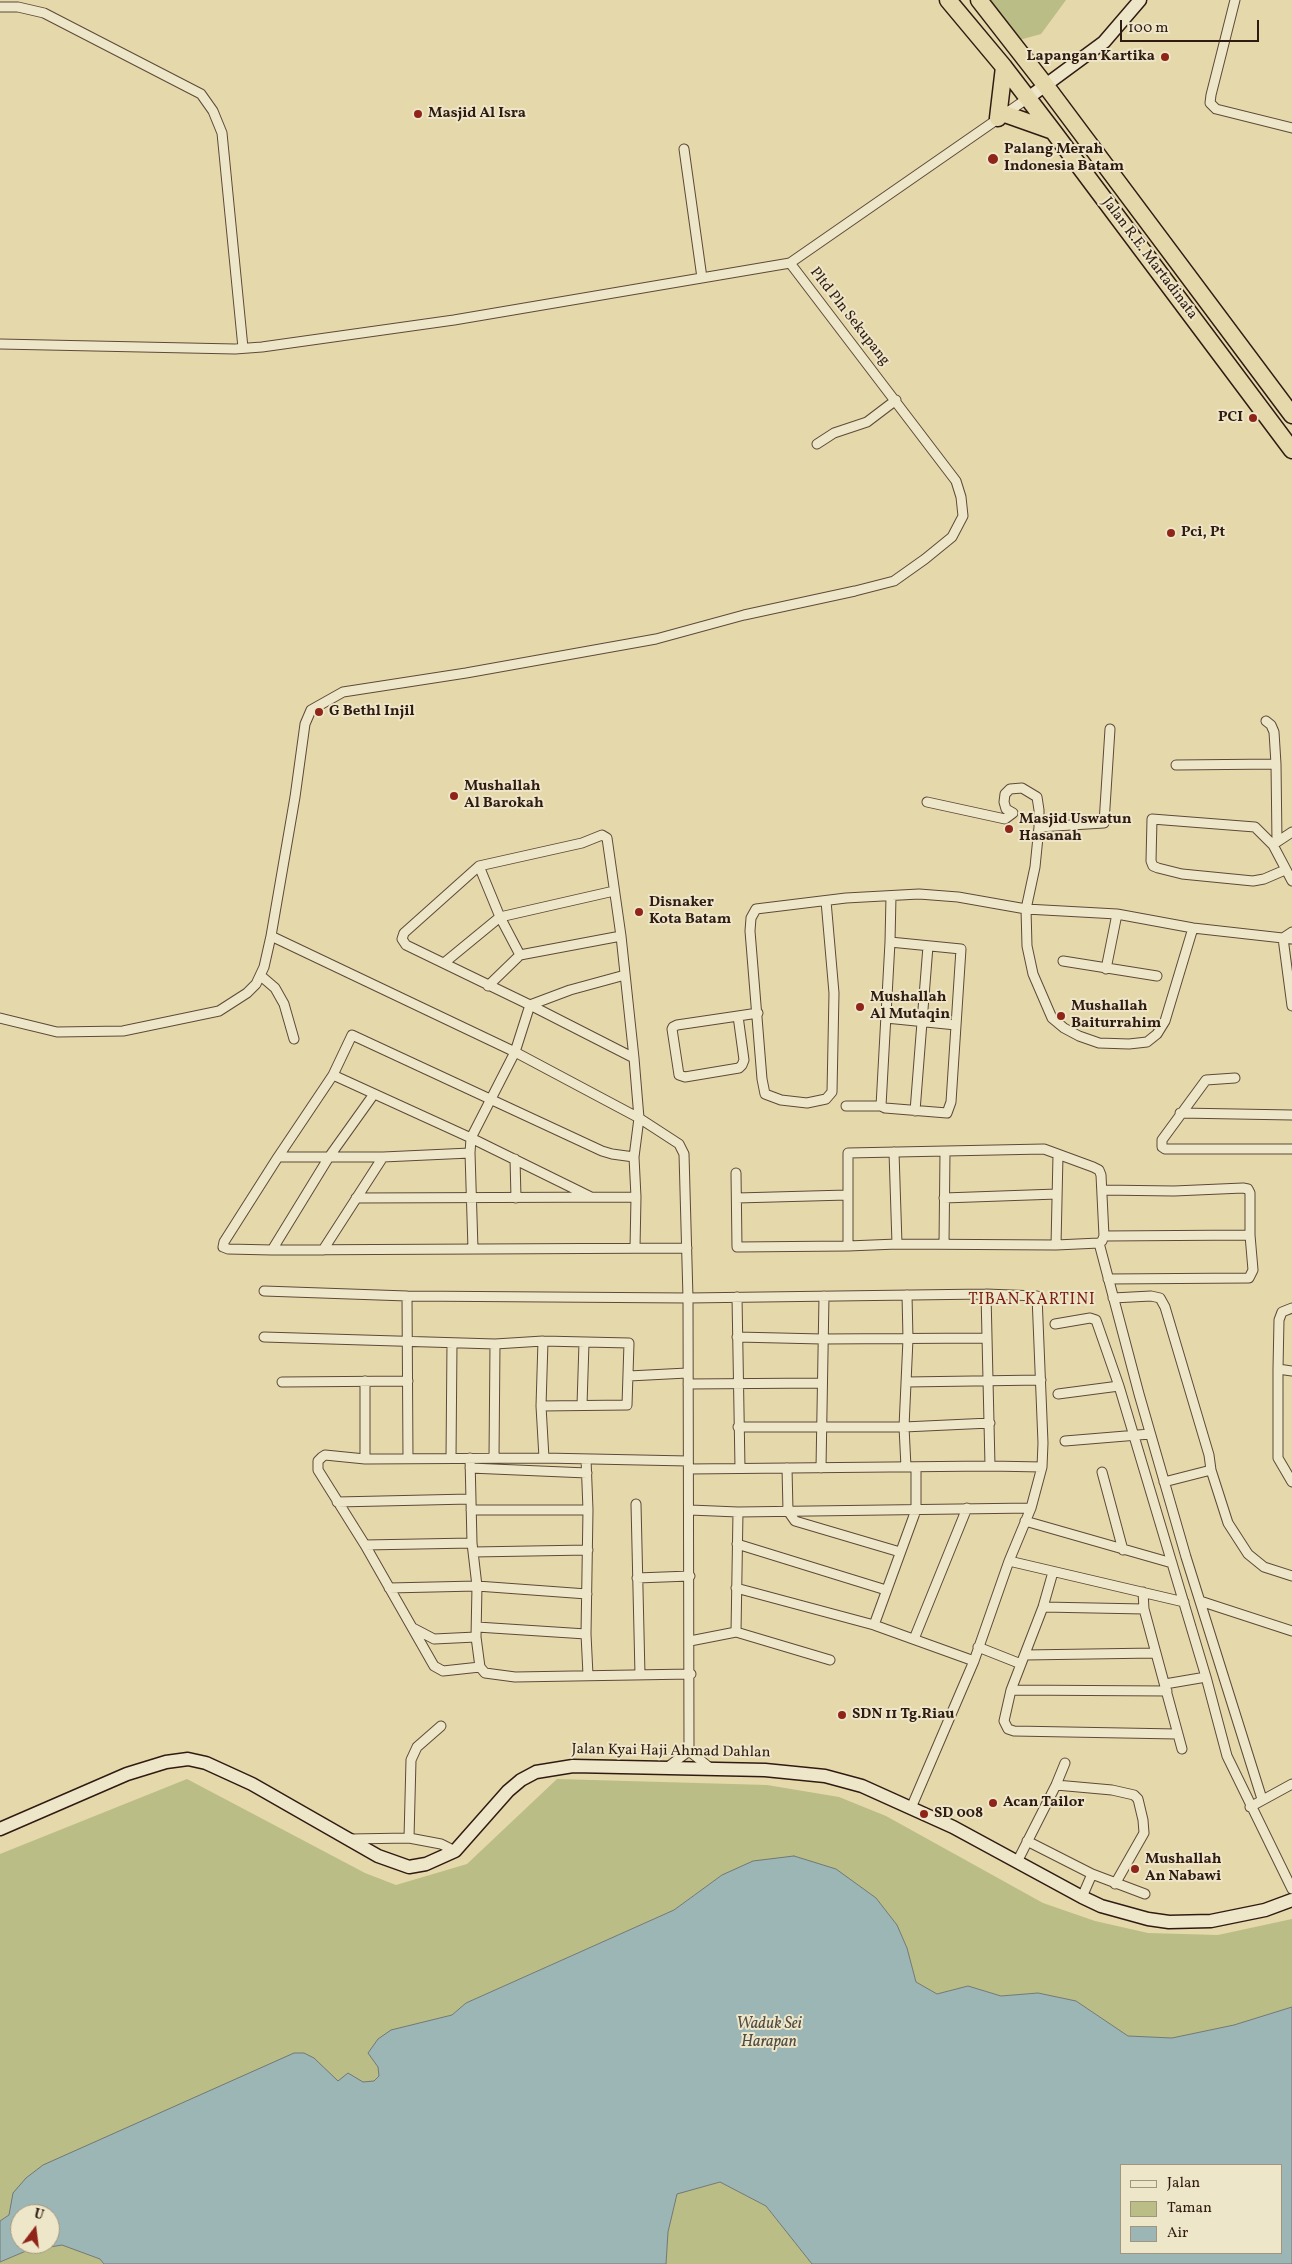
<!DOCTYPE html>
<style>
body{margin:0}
#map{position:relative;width:1292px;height:2264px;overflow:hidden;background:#e5d8ab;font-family:Vollkorn,serif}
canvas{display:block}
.legend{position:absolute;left:1120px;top:2164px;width:162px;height:90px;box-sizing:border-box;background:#eee6c8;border:1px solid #a29580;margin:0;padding:6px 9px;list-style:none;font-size:15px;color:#301b13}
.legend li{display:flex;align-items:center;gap:10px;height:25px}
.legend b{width:25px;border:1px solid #a29580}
.north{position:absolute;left:10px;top:2204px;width:50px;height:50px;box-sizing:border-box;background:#eee6c8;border:1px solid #a29580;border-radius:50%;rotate:15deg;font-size:14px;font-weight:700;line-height:20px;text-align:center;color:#301b13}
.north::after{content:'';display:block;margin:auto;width:18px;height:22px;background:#8f2418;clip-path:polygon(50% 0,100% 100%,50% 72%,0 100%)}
.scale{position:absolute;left:1120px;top:20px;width:139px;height:22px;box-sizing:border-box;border:2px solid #301b13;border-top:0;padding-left:6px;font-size:15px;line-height:18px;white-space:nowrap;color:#301b13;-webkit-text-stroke:4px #eee6c8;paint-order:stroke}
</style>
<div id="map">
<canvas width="1292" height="2264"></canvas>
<ul class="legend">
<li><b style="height:6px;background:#eee6c8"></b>Jalan</li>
<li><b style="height:14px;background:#babd85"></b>Taman</li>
<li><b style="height:14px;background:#9cb6b6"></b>Air</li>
</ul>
<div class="north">U</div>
<div class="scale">100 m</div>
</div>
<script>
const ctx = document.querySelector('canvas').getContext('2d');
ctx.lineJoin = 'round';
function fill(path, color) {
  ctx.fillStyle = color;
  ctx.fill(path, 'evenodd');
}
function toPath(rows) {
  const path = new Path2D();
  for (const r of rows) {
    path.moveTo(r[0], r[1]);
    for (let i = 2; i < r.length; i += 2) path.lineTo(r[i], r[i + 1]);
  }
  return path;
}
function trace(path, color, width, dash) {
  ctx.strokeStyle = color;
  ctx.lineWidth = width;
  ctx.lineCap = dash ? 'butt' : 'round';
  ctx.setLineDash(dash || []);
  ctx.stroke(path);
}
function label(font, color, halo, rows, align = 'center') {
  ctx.font = font + ' Vollkorn,serif';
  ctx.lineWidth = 4;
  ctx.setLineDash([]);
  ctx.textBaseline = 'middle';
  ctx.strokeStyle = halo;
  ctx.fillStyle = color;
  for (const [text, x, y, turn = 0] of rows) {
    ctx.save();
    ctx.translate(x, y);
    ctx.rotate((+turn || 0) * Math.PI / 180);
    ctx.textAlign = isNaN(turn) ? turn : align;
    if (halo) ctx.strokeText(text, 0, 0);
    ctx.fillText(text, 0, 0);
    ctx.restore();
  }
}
const green = toPath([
 [979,0,1066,0,1041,34,1012,42],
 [187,1779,365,1873,396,1885,467,1864,557,1779,767,1785,839,1797,886,1816,1043,1903,1095,1921,1148,1933,1218,1935,1292,1919,1292,2007,1234,2025,1173,2038,1128,2036,1076,2001,1038,1993,1001,1996,968,1986,937,1994,916,1982,907,1948,897,1925,876,1898,836,1870,794,1856,722,1875,674,1910,466,2003,452,2015,404,2027,412,2087,9,2215,0,2221,0,1854],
 [720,2182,766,2206,812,2264,666,2264,668,2232,677,2193],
 [62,2245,100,2259,104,2264,0,2264,0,2262,26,2251]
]);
const water = toPath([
 [794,1856,836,1869,876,1898,897,1925,907,1948,916,1982,937,1994,968,1986,1001,1996,1038,1993,1076,2001,1128,2036,1172,2038,1234,2025,1292,2007,1292,2264,812,2264,766,2206,720,2182,677,2194,668,2232,666,2264,104,2264,100,2259,62,2245,26,2251,0,2262,0,2221,9,2215,13,2193,26,2178,43,2165,294,2053,304,2053,314,2058,338,2081,348,2073,363,2082,374,2081,379,2076,378,2067,368,2053,378,2039,391,2030,452,2015,466,2003,674,1910,722,1875,753,1861,794,1856],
 [1121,2165,1281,2165,1281,2253,1121,2253,1121,2165],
 [20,2214,50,2214,50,2244,20,2244,20,2214]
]);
const street = toPath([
 [1235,0,1211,95,1210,103,1216,109,1292,128],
 [0,7,18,7,44,13,201,94,213,111,222,133,243,348],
 [684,149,702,278],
 [0,344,235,349,262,347,454,320,790,263,1028,98],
 [817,444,834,433,867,422,896,400],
 [1266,721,1271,725,1274,732,1276,764],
 [1176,765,1276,764,1277,842],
 [927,802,1005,819,1013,813,1006,809,1004,802,1005,794,1010,789,1022,788,1037,797,1039,810,1039,827,1035,867,1026,909,1027,946,1033,974,1052,1018,1064,1028,1079,1036,1099,1043,1129,1044,1147,1042,1157,1034,1165,1021,1193,928],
 [1039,827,1104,823,1110,729],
 [1274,844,1292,832],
 [479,866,500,917,520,955,621,936],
 [1285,870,1264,879,1253,881,1182,874,1158,868,1153,866,1151,861,1152,819,1255,827,1273,845,1292,881],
 [826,901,834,993,832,1092,826,1099,807,1103,781,1100,765,1094,762,1079,750,931,751,918,756,909,846,898,919,894,958,897,1026,909,1117,914,1193,928,1292,939],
 [1292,932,1283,938,1292,1006],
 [271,936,515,1052,639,1118,679,1144,684,1154,688,1298,689,1751,709,1767],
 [890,942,961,949,951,1102,947,1113,885,1108,881,1106,890,942,891,896],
 [1063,961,1157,976],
 [444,963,500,917,614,891],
 [1106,969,1117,914],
 [261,976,275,988,284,1004,294,1039],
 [488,986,520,955],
 [738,1016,744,1060,742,1065,739,1068,685,1077,679,1075,672,1029,673,1027,677,1025,738,1016,758,1013],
 [0,1018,57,1032,123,1031,219,1011,247,993,256,984,264,967,271,936,295,797,305,724,311,710,343,692,466,673,656,639,744,615,855,591,894,581,925,559,952,537,963,516,961,497,956,481,790,263],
 [886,1018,956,1025],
 [634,1058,530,1005,406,945,402,939,404,933,479,866,582,843,602,835,607,838,621,936,634,1058,639,1118,634,1157,636,1197,635,1248],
 [333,1075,471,1138,591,1197],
 [1235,1078,1206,1080,1162,1140,1162,1147,1165,1149,1292,1149],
 [846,1106,881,1106],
 [915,1111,928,946],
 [1180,1113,1292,1115],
 [894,1152,897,1244],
 [278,1157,383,1157,470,1153],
 [634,1157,612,1154,602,1151,352,1035,333,1075,278,1157,224,1242,223,1247,228,1249,272,1250,687,1248],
 [515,1159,516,1198],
 [736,1173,737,1247,848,1246,897,1244,1056,1245,1099,1243,1102,1241,1104,1236,1101,1175,1099,1170,1093,1167,1044,1149,848,1153,848,1246],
 [1102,1190,1174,1191,1243,1188,1248,1189,1250,1193,1250,1235,1253,1270,1249,1278,1108,1279],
 [356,1198,636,1197],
 [737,1198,847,1195],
 [944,1198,1057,1194],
 [1104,1236,1250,1235],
 [1099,1243,1139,1394,1186,1557,1262,1799],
 [944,1244,945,1152],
 [1056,1245,1058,1155],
 [473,1249,470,1153,471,1138,515,1052,530,1005,570,990,625,975],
 [272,1250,329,1157,374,1094],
 [323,1250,383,1157],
 [264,1291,407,1296],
 [986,1294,990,1466],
 [737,1297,740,1468],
 [1113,1298,1151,1296,1160,1298,1165,1307,1209,1455,1211,1470,1164,1482],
 [1292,1308,1282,1312,1279,1320,1278,1369,1278,1458,1292,1482],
 [1055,1324,1090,1318,1096,1320,1119,1386,1206,1677,1227,1756,1292,1889],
 [264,1337,495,1344,543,1341,629,1343,627,1405,541,1406],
 [737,1337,822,1339,987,1338],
 [543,1341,541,1406,544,1458],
 [1278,1369,1292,1371],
 [629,1376,687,1373],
 [365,1381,365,1459],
 [282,1382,408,1381],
 [906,1382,1041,1380],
 [688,1384,821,1383],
 [1058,1394,1119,1386],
 [582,1405,584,1343],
 [738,1427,904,1427,990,1423],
 [1065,1441,1150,1434],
 [451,1458,452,1343],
 [470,1458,472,1543,477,1586,476,1637,480,1667,485,1673,515,1677,691,1674],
 [494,1458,495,1344],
 [408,1459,407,1296,688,1298,986,1294,1037,1296,1043,1443,1042,1467,1031,1508,1009,1561,974,1661,911,1808],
 [586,1459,588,1510,586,1634,588,1675],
 [906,1467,904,1427,908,1339,907,1295],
 [470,1468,587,1473],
 [787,1468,788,1511,795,1521,900,1552],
 [821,1468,824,1296],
 [689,1469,990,1466,1042,1467],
 [1211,1470,1228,1523,1248,1554,1264,1567,1292,1576],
 [1102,1472,1123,1550],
 [337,1502,470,1499],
 [636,1504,640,1675],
 [471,1510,588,1510],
 [690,1510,738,1512,1031,1508],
 [1025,1521,1172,1563],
 [737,1544,886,1590],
 [365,1545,472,1543],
 [473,1552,588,1550],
 [1009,1561,1184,1602],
 [1053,1572,1043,1607,1011,1690,1167,1691],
 [637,1578,690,1576],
 [389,1588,477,1586,587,1594],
 [736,1588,874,1625,974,1661],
 [1143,1592,1144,1609,1182,1749],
 [1200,1601,1292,1631],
 [1043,1607,1144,1609],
 [874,1625,916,1510,916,1467],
 [477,1627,586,1634],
 [413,1628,434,1639,476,1637],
 [736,1632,738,1512],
 [914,1639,967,1508],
 [690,1641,736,1632,830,1660],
 [978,1647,1021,1664],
 [1025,1655,1155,1653],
 [480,1667,443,1671,434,1666,365,1545,318,1470,318,1461,322,1457,325,1455,365,1459,544,1458,688,1461],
 [1165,1684,1206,1677],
 [1011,1690,1004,1721,1008,1729,1014,1731,1177,1734],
 [669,1766,689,1751],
 [1056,1785,1112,1790,1134,1795,1138,1799,1143,1820,1144,1833,1115,1884],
 [1250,1807,1292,1784],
 [409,1838,411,1760,417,1747,441,1726],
 [350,1839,409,1838,441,1844,455,1851],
 [1027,1841,1092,1874],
 [1017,1862,1056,1785,1065,1763],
 [1082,1897,1092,1874,1145,1894]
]);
const secondary = toPath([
 [1028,98,1104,42,1140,0],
 [0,1829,127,1774,166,1762,188,1759,206,1763,252,1784,378,1856,409,1867,426,1864,455,1851,508,1791,521,1780,536,1772,573,1766,765,1770,825,1776,862,1786,953,1827,1082,1897,1101,1906,1148,1919,1169,1922,1211,1921,1265,1910,1292,1900]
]);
const highway = toPath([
 [948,0,1004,67,1053,131,1292,450],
 [979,0,1046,86,1292,415],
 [1005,114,1053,131],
 [998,118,1004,67]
]);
const markers = [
 [1165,57,5,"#8f2418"],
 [418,114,5,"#8f2418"],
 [993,159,6,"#8f2418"],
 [1253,418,5,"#8f2418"],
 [1171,533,5,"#8f2418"],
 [319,712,5,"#8f2418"],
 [454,796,5,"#8f2418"],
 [1009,829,5,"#8f2418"],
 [639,912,5,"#8f2418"],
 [860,1007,5,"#8f2418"],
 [1061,1016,5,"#8f2418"],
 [842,1715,5,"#8f2418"],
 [993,1803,5,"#8f2418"],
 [924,1814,5,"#8f2418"],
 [1135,1869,5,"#8f2418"]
];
const poiNames = [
 ["Lapangan Kartika",1155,57,"right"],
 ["Masjid Al Isra",428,114],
 ["Palang Merah",1004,150],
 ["Indonesia Batam",1004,167],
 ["PCI",1243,418,"right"],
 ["Pci, Pt",1181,533],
 ["G Bethl Injil",329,712],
 ["Mushallah",464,787],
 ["Al Barokah",464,804],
 ["Masjid Uswatun",1019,820],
 ["Hasanah",1019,837],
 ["Disnaker",649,903],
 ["Kota Batam",649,920],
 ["Mushallah",870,998],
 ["Al Mutaqin",870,1015],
 ["Mushallah",1071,1007],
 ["Baiturrahim",1071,1024],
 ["SDN 11 Tg.Riau",852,1715],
 ["Acan Tailor",1003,1803],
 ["SD 008",934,1814],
 ["Mushallah",1145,1860],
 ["An Nabawi",1145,1877]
];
const streetNames = [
 ["Jalan R.E. Martadinata",1149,259,53],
 ["Pltd Pln Sekupang",849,317,52],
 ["Jalan Kyai Haji Ahmad Dahlan",671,1752,1]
];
const neighbourhoodNames = [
 ["TIBAN KARTINI",1032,1301]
];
const waterNames = [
 ["Waduk Sei",769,2025],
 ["Harapan",769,2043]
];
fill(green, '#babd85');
fill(water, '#9cb6b6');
trace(water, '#717875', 1);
trace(street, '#5d4a39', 11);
trace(secondary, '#301b13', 15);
trace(highway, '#301b13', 19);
trace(street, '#eee6c8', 9);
trace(secondary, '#eee6c8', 12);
trace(highway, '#e5d8ab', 16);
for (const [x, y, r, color] of markers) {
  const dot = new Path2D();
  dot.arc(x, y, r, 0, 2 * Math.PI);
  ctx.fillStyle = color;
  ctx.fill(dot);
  trace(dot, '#eee6c8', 2);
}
label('bold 15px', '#301b13', '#eee6c8', poiNames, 'left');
label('15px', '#301b13', '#eee6c8', streetNames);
ctx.letterSpacing = '1px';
label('16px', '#7a1f14', '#eee6c8', neighbourhoodNames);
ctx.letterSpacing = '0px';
label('italic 16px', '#504a44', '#eee6c8', waterNames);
</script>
